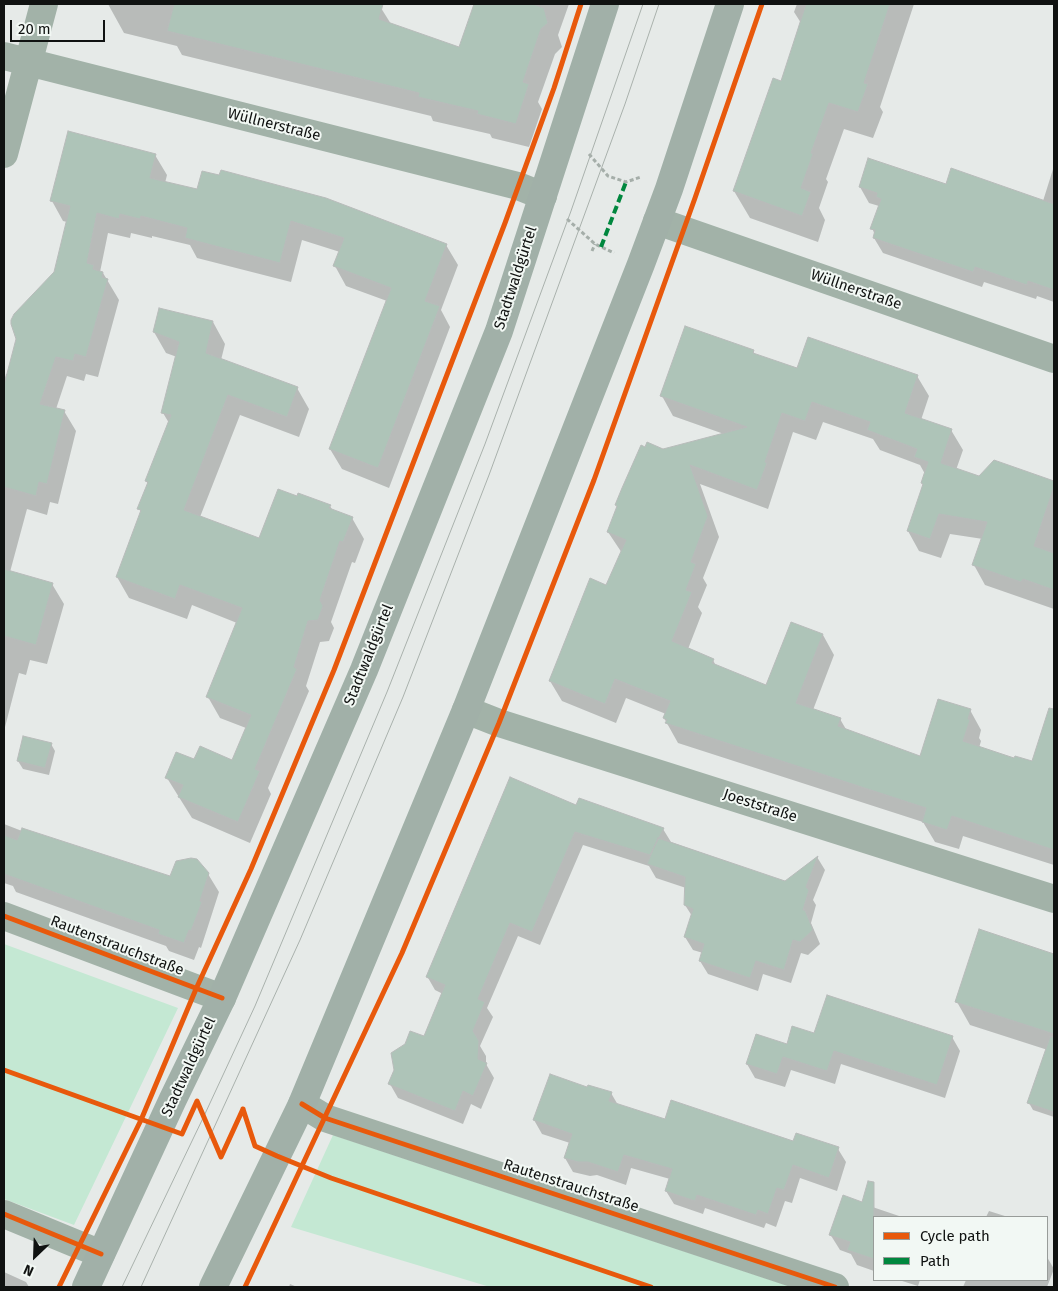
<!DOCTYPE html>
<meta charset="utf-8">
<style>
body{margin:0}
#map{position:relative;width:1058px;height:1291px;overflow:hidden;background:#e6eae8;font-family:"Fira Sans",sans-serif}
canvas{display:block}
.frame{position:absolute;inset:0;border:5px solid #101211;pointer-events:none}
.legend{position:absolute;left:873px;top:1216px;width:175px;height:65px;box-sizing:border-box;background:#f2f8f4;border:1px solid #989c99;margin:0;padding:6px 9px;list-style:none;font-size:15px;color:#101211}
.legend li{display:flex;align-items:center;gap:10px;height:25px}
.legend b{width:25px;border:1px solid #989c99}
.north{position:absolute;left:10px;top:1231px;width:50px;height:50px;-webkit-text-stroke:4px #f2f8f4;paint-order:stroke;rotate:204deg;font-size:14px;font-weight:700;line-height:20px;text-align:center;color:#101211}
.north::after{content:'';display:block;margin:auto;width:18px;height:22px;background:#101211;clip-path:polygon(50% 0,100% 100%,50% 72%,0 100%)}
.scale{position:absolute;left:10px;top:20px;width:95px;height:22px;box-sizing:border-box;border:2px solid #101211;border-top:0;padding-left:6px;font-size:15px;line-height:18px;white-space:nowrap;color:#101211;-webkit-text-stroke:4px #f2f8f4;paint-order:stroke}
</style>
<div id="map">
<canvas width="1058" height="1291"></canvas>
<div class="frame"></div>
<ul class="legend">
<li><b style="height:6px;background:#e8590c"></b>Cycle path</li>
<li><b style="height:6px;background:#00873e"></b>Path</li>
</ul>
<div class="north">N</div>
<div class="scale">20 m</div>
</div>
<script>
const ctx = document.querySelector('canvas').getContext('2d');
ctx.lineJoin = 'round';
function fill(path, color) {
  ctx.fillStyle = color;
  ctx.fill(path, 'evenodd');
}
function toPath(rows) {
  const path = new Path2D();
  for (const r of rows) {
    path.moveTo(r[0], r[1]);
    for (let i = 2; i < r.length; i += 2) path.lineTo(r[i], r[i + 1]);
  }
  return path;
}
function trace(path, color, width, dash) {
  ctx.strokeStyle = color;
  ctx.lineWidth = width;
  ctx.lineCap = dash ? 'butt' : 'round';
  ctx.setLineDash(dash || []);
  ctx.stroke(path);
}
function label(font, color, halo, rows, align = 'center') {
  ctx.font = font + ' "Fira Sans",sans-serif';
  ctx.lineWidth = 4;
  ctx.setLineDash([]);
  ctx.textBaseline = 'middle';
  ctx.strokeStyle = halo;
  ctx.fillStyle = color;
  for (const [text, x, y, turn = 0] of rows) {
    ctx.save();
    ctx.translate(x, y);
    ctx.rotate((+turn || 0) * Math.PI / 180);
    ctx.textAlign = isNaN(turn) ? turn : align;
    if (halo) ctx.strokeText(text, 0, 0);
    ctx.fillText(text, 0, 0);
    ctx.restore();
  }
}
const green = toPath([
 [4,944,178,1008,74,1225,4,1199],
 [333,1135,792,1287,490,1287,291,1227]
]);
const shadow = toPath([
 [108,4,335,4,358,9,359,4,365,4,381,8,391,24,460,48,475,4,569,4,558,35,562,47,555,54,538,102,542,109,529,147,492,138,490,134,433,121,431,116,182,55,177,46,124,33],
 [797,4,914,4,880,107,883,112,873,138,844,129,826,179,828,182,819,208,825,220,818,242,750,218,734,191,782,82,801,23,794,12],
 [155,155,167,175,165,183,446,245,458,265,441,310,450,327,389,488,342,469,330,449,387,301,346,286,335,266,340,252,302,240,291,282,197,258,190,245,152,236,152,238,131,233,130,238,108,233,100,272,103,273,119,300,102,362,98,377,86,374,84,381,67,376,56,409,64,411,76,431,58,504,50,502,47,515,27,509,10,572,52,584,64,604,47,664,30,660,26,675,19,673,4,731,4,383,6,374,8,374,55,273,67,222,63,221,52,201],
 [1054,166,1054,302,1037,296,1036,299,984,282,982,287,883,253,874,238,875,235,872,228,879,206,869,203,860,187,946,186,1043,201],
 [213,322,225,344,221,360,297,388,309,409,299,437,240,415,200,517,260,540,330,506,333,511,352,518,364,539,355,563,352,562,331,622,334,628,329,641,320,642,306,686,309,691,268,788,271,794,250,843,192,818,167,778,195,761,233,761,246,728,220,718,208,697,237,623,192,605,187,619,129,598,117,577,141,512,139,508,148,484,146,481,169,423,163,413,177,357,166,353,154,332],
 [753,351,755,355,798,370,917,376,929,396,921,420,951,430,963,450,956,470,979,477,995,462,1054,482,1054,609,985,585,974,565,983,539,950,534,941,558,919,551,908,531,924,486,922,483,925,474,920,465,880,450,873,439,823,422,816,440,793,432,768,509,700,484,719,537,703,578,707,585,698,607,702,613,688,649,713,660,716,666,767,687,792,623,823,635,834,655,813,710,840,719,847,731,921,757,970,710,981,730,979,738,981,741,979,748,1014,759,1033,763,1037,751,1054,757,1054,865,963,836,959,849,935,842,923,822,678,743,664,718,666,714,626,698,616,723,562,701,550,681,607,586,622,553,608,532,663,450,724,434,673,416,662,396],
 [51,744,55,751,49,775,23,769,18,761],
 [576,807,663,829,671,842,785,882,817,857,825,870,813,900,816,905,811,923,820,944,808,955,801,953,791,983,763,974,758,991,708,974,700,961,703,953,693,950,685,937,692,916,685,905,686,888,656,878,649,866,583,845,540,945,518,936,487,1008,493,1017,480,1046,486,1056,486,1064,494,1078,481,1109,471,1104,463,1124,398,1098,390,1084,425,1038,443,994,435,990,427,976],
 [4,824,22,831,171,877,208,874,219,892,201,948,199,947,194,960,169,951,166,946,16,892,13,886,4,883],
 [980,931,1054,955,1054,1052,970,1025,957,1002],
 [815,1034,952,1037,960,1051,945,1098,841,1064,835,1084,791,1070,785,1087,755,1078,747,1064],
 [1043,1059,1054,1063,1054,1117,1033,1110,1029,1103],
 [588,1089,611,1093,618,1105,665,1121,794,1143,838,1149,846,1162,837,1191,800,1178,792,1203,785,1201,776,1227,766,1223,764,1228,705,1208,703,1214,674,1204,666,1191,670,1179,631,1168,626,1185,597,1175,590,1176,573,1172,565,1158,570,1143,542,1134,534,1120],
 [843,1197,902,1217,874,1217,874,1271,857,1265,851,1254,840,1250,830,1234],
 [989,1211,1008,1217,986,1217],
 [1047,1257,1054,1269,1047,1287,963,1287,966,1280,1047,1280],
 [4,1272,26,1282,29,1287,4,1287],
 [899,1280,920,1280,918,1286],
 [290,1284,297,1287,289,1287]
]);
const building = toPath([
 [174,4,383,4,379,19,459,47,474,4,533,4,544,8,548,23,541,29,523,82,529,84,516,124,477,114,478,111,418,97,419,93,167,31,174,4],
 [806,4,890,4,864,83,868,84,858,112,829,103,811,153,813,154,801,188,811,192,802,216,733,191,773,78,781,81,806,4],
 [68,131,156,154,150,178,197,189,202,171,219,175,221,170,326,198,447,244,425,301,440,306,378,468,329,449,391,288,333,266,344,238,291,221,280,263,185,238,187,228,141,216,140,219,120,214,119,219,97,213,87,263,94,265,93,269,103,272,102,277,108,279,86,357,75,354,73,361,56,357,40,404,65,410,47,484,39,482,36,496,4,487,4,385,16,339,11,324,11,320,14,314,54,272,70,206,50,201,68,131],
 [868,158,946,184,951,168,1054,204,1054,290,1028,281,1027,285,975,267,973,272,873,238,875,230,870,229,881,199,876,197,877,193,859,187,868,158],
 [159,308,213,321,206,353,298,387,287,417,228,395,184,510,259,538,278,489,297,496,298,493,331,505,329,508,353,517,343,542,340,541,320,600,323,606,318,620,308,621,294,667,297,669,255,769,260,771,238,822,178,797,183,785,165,778,176,752,194,759,200,746,232,760,251,715,206,697,242,608,180,585,175,599,116,577,141,510,137,509,148,482,145,481,171,415,161,413,179,342,153,332,159,308],
 [685,326,754,350,753,353,797,368,808,337,918,375,905,413,952,429,941,463,979,476,994,460,1054,481,1054,487,1034,546,1054,553,1054,590,1023,579,1021,582,972,565,987,522,939,514,930,539,907,531,923,484,921,483,928,462,914,457,917,449,867,430,870,422,812,402,805,421,782,413,765,462,767,463,757,490,690,465,708,516,691,562,696,564,686,590,692,592,672,641,714,659,712,663,766,685,791,622,823,634,796,703,841,718,838,726,920,756,938,699,971,709,968,719,970,720,963,741,1014,758,1015,756,1032,761,1049,708,1054,709,1054,850,952,816,947,830,922,822,926,808,665,723,667,720,663,718,670,701,615,679,605,704,549,681,590,578,606,585,626,540,607,532,617,506,615,505,622,488,641,445,645,447,647,442,663,449,747,427,660,396,685,326],
 [4,569,53,583,36,645,4,636,4,569],
 [23,736,52,743,45,768,17,761,23,736],
 [510,777,576,805,579,798,664,828,650,855,575,832,532,932,510,923,478,999,485,1002,473,1031,479,1041,478,1059,487,1063,473,1096,463,1091,455,1111,388,1084,394,1070,391,1053,405,1044,410,1031,424,1036,445,985,426,977,510,777],
 [22,828,170,876,176,861,191,858,197,859,209,873,200,901,202,902,191,931,189,930,184,943,158,934,159,930,4,874,4,835,17,840,22,828],
 [658,838,785,881,818,856,806,887,809,890,803,910,805,910,813,930,800,942,793,940,784,970,756,961,750,978,699,961,704,944,684,937,693,909,684,905,685,877,647,864,658,838],
 [979,929,1054,954,1054,1034,955,1002,979,929],
 [827,995,953,1036,937,1085,834,1051,827,1071,783,1057,777,1074,746,1064,756,1034,787,1044,792,1026,814,1033,827,995],
 [1050,1037,1054,1037,1054,1112,1027,1103,1050,1037],
 [550,1074,587,1087,588,1085,612,1092,609,1101,665,1119,671,1100,793,1141,796,1133,839,1147,829,1178,793,1165,784,1190,777,1188,768,1214,758,1210,756,1215,697,1195,695,1201,665,1191,672,1169,624,1155,618,1172,588,1162,578,1162,564,1158,572,1134,533,1120,550,1074],
 [868,1181,874,1182,874,1259,847,1250,850,1242,829,1235,843,1195,862,1202,868,1181]
]);
const path = toPath([
 [589,154,608,176,626,182,641,177],
 [567,219,595,244,614,253],
 [592,251,595,244],
 [201,1110,221,1157,243,1109],
 [243,1110,252,1137]
]);
const street = toPath([
 [4,56,518,186,543,196],
 [4,154,44,4],
 [657,221,1054,359],
 [466,710,499,723,1054,899],
 [4,916,222,998],
 [302,1104,325,1118,835,1287],
 [4,1214,101,1254]
]);
const secondary = toPath([
 [86,1287,173,1099,222,998,364,670,499,331,605,4],
 [213,1287,302,1104,466,710,641,264,669,189,730,4]
]);
const tram = toPath([
 [122,1287,204,1116,255,1006,387,692,485,444,571,211,643,4],
 [141,1287,300,940,403,697,489,475,625,104,659,4]
]);
const quiet = toPath([
 [601,247,626,182]
]);
const cycleway = toPath([
 [4,916,222,998],
 [4,1070,182,1134,197,1101,221,1157,243,1109],
 [302,1104,325,1118,835,1287],
 [243,1109,255,1146,277,1156,331,1178,651,1287],
 [4,1214,101,1254],
 [59,1287,141,1120,196,989,251,869,334,670,505,223,554,88,581,4],
 [245,1287,402,953,499,723,594,480,695,198,762,4]
]);
const streetNames = [
 ["Wüllnerstraße",274,125,14],
 ["Stadtwaldgürtel",516,278,-72],
 ["Wüllnerstraße",856,290,19],
 ["Stadtwaldgürtel",369,655,-68],
 ["Joeststraße",760,806,18],
 ["Rautenstrauchstraße",117,946,21],
 ["Stadtwaldgürtel",189,1067,-65],
 ["Rautenstrauchstraße",571,1186,18]
];
fill(green, '#c4e8d3');
fill(shadow, '#0003');
fill(building, '#aec4b8');
trace(building, '#b8bbba', 1);
trace(path, '#a5aea9', 3, [4, 2.5]);
trace(street, '#a2b2a8', 28);
trace(secondary, '#a1b0a8', 28);
trace(tram, '#a9b1ac', 1);
trace(quiet, '#00873e', 4, [8, 4]);
trace(cycleway, '#e8590c', 5);
label('15px', '#101211', '#f2f8f4', streetNames);
</script>
